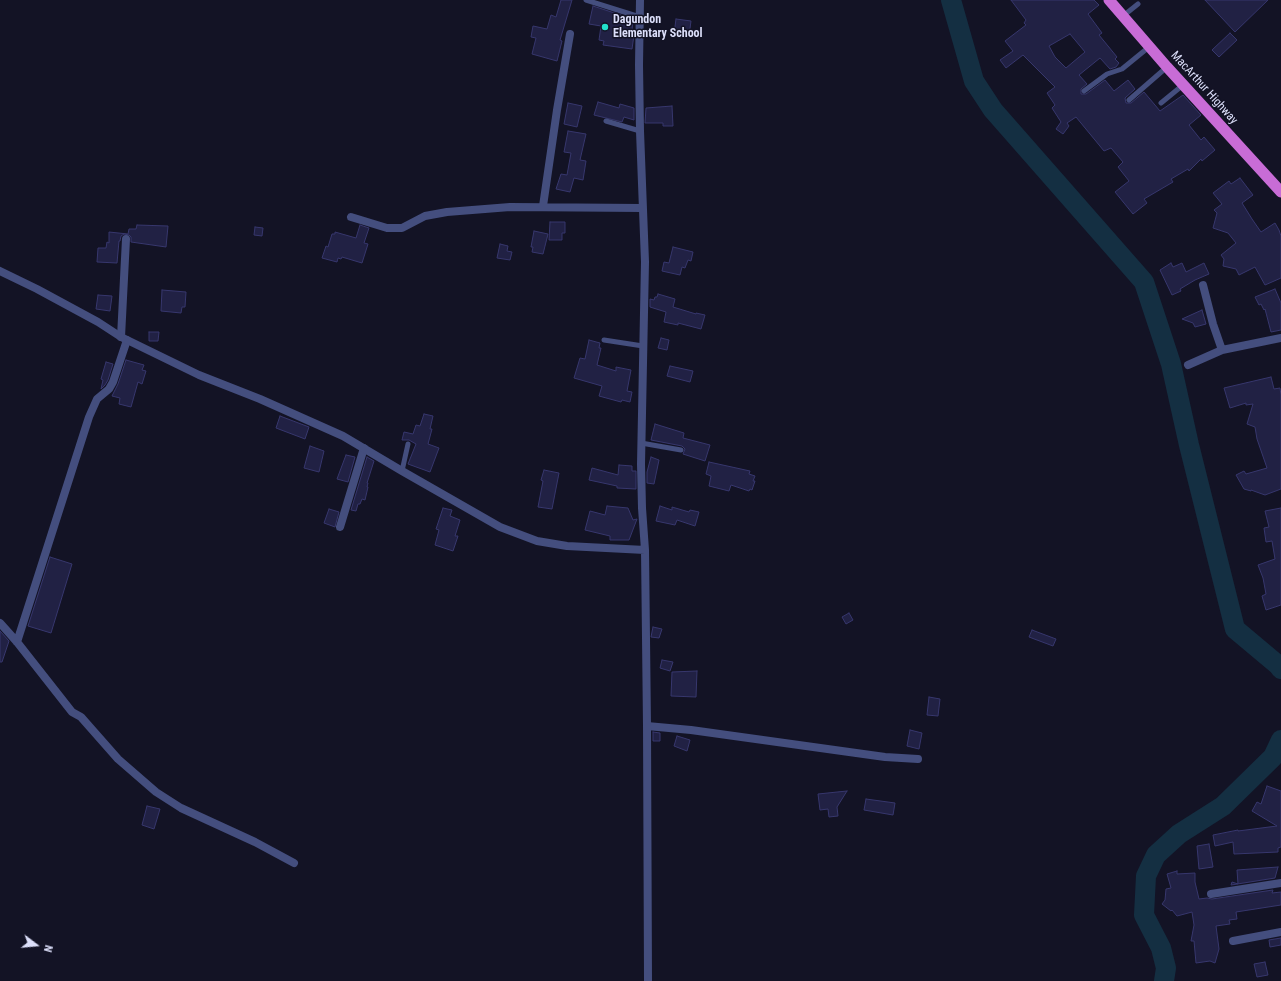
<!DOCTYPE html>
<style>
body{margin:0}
#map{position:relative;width:1281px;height:981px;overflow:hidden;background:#131325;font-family:"Roboto Condensed",sans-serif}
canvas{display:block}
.north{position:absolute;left:16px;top:925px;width:40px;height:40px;-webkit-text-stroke:3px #131325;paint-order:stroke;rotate:106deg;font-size:11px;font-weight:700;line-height:16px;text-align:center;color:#dcdffa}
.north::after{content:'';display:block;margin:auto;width:14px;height:18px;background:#dcdffa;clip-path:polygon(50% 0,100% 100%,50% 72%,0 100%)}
</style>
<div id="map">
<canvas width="1281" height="981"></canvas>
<div class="north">N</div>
</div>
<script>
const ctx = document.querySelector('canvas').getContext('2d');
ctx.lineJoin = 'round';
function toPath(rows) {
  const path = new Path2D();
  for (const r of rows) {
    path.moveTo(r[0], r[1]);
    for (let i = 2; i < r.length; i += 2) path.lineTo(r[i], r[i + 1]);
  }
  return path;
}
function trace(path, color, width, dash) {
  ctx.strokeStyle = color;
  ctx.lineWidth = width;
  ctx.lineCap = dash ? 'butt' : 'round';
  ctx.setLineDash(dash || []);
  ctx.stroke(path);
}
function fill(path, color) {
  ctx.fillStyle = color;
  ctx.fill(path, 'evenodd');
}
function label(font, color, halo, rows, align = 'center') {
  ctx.font = font + ' "Roboto Condensed",sans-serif';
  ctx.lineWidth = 3;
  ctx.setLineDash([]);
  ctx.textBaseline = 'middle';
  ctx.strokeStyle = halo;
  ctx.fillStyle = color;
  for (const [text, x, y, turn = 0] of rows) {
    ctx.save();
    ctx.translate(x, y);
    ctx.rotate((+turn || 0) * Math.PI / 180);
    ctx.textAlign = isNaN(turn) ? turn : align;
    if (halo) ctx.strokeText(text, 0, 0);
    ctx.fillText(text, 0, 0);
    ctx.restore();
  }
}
const river = toPath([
 [951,0,974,81,993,110,1144,282,1171,364,1189,445,1235,629,1278,665,1281,669],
 [1164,981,1166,968,1161,948,1144,915,1146,876,1156,855,1179,834,1223,806,1273,757,1281,740]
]);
const building = toPath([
 [561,0,572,0,560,40,562,41,557,61,532,54,536,38,531,37,533,26,547,29,551,15,556,17,561,0],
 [1011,0,1094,0,1099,5,1088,14,1102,33,1099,35,1117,57,1115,59,1119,63,1116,67,1110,69,1100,58,1079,75,1087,84,1081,89,1081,94,1086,94,1105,80,1114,91,1128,80,1135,89,1125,98,1126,103,1131,103,1144,92,1160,111,1183,95,1201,115,1189,125,1201,140,1204,137,1215,150,1202,161,1201,159,1189,171,1188,169,1171,179,1173,182,1144,199,1147,203,1133,214,1115,192,1129,181,1118,167,1123,162,1111,148,1104,151,1076,117,1067,123,1069,126,1063,134,1056,129,1061,122,1052,108,1055,105,1047,93,1055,87,1023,55,1006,68,1000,60,1013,51,1005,41,1026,25,1024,23,1026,20,1011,0],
 [1070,34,1085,52,1066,68,1055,57,1049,46,1070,34],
 [1205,0,1268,0,1235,32,1205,0],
 [593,6,633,19,632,30,634,31,634,35,632,49,603,45,604,41,599,40,601,26,589,24,593,6],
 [676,19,691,21,689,36,674,34,676,19],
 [1230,33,1237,40,1219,57,1212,50,1230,33],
 [598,102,619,108,620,104,634,108,634,120,624,117,622,122,594,115,598,102],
 [568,103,582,106,577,127,564,124,568,103],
 [672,106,673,126,663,126,663,123,645,123,646,108,672,106],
 [568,131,586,134,580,160,586,161,583,180,574,178,570,192,556,189,561,174,567,175,571,153,564,152,568,131],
 [1240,178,1253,195,1242,203,1252,219,1261,232,1275,223,1279,230,1281,236,1281,278,1265,285,1255,267,1239,275,1236,269,1223,266,1224,259,1221,255,1236,243,1228,233,1213,228,1217,213,1214,210,1222,204,1213,193,1229,181,1231,184,1240,178],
 [550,222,565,222,565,233,562,233,562,240,549,240,550,222],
 [137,225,168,226,166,247,131,242,131,237,129,235,124,234,121,236,120,241,119,241,117,263,97,262,98,248,106,248,107,242,109,243,109,232,128,234,129,229,136,229,137,225],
 [360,225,369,228,364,243,368,244,362,263,342,257,341,259,338,258,337,262,322,258,326,246,328,247,332,234,335,234,335,232,356,238,360,225],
 [255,227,263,228,262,236,254,235,255,227],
 [534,231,548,234,543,254,532,252,533,247,531,247,534,231],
 [500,244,508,246,507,251,512,252,510,260,497,258,500,244],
 [673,247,693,252,691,261,688,260,685,268,682,267,680,275,662,271,664,262,669,263,673,247],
 [1171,263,1173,267,1182,263,1186,272,1204,263,1209,274,1195,280,1180,289,1181,291,1172,295,1160,270,1171,263],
 [1275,289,1281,303,1281,330,1271,332,1265,309,1264,310,1261,304,1259,305,1255,297,1275,289],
 [162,290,186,292,185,307,182,307,181,313,161,311,162,290],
 [658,294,675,299,673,307,696,314,696,313,705,315,701,329,678,323,678,325,664,322,666,312,650,307,650,299,654,300,655,297,657,297,658,294],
 [98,295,112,296,110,311,96,309,98,295],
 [1202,310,1206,324,1195,327,1193,323,1182,319,1202,310],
 [149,332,159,332,158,341,149,341,149,332],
 [661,338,669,340,667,350,658,348,661,338],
 [589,340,600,343,599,348,601,348,597,365,616,371,616,367,631,370,627,391,632,392,630,402,622,400,621,402,599,396,602,386,574,378,580,358,585,359,589,340],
 [126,360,144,365,142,370,146,371,142,384,138,382,131,407,119,404,120,398,112,396,118,384,126,360],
 [106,362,113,364,108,380,105,385,101,389,103,380,101,379,106,362],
 [670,366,693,371,690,382,667,376,670,366],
 [1271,377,1274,389,1280,388,1281,395,1281,489,1265,495,1251,490,1251,491,1244,489,1236,475,1244,471,1246,474,1267,468,1257,439,1255,427,1247,424,1253,404,1246,405,1246,403,1230,408,1224,388,1271,377],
 [424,414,433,416,430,429,432,429,428,444,439,448,430,472,408,464,416,444,409,440,402,440,404,432,413,434,416,425,420,426,424,414],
 [280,416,309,427,305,439,276,428,280,416],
 [655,424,684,433,683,438,710,445,705,461,683,454,685,449,682,446,651,440,655,424],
 [310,446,324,451,319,472,304,468,310,446],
 [346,455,355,457,348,482,337,479,346,455],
 [367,457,374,461,367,483,368,483,367,487,368,487,365,500,362,499,360,504,358,504,356,511,351,510,367,457],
 [651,457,659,460,654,484,647,483,647,472,651,457],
 [709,462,750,471,749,474,755,476,753,481,755,481,752,490,750,489,749,491,731,485,729,491,709,486,711,476,706,474,709,462],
 [619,465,632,466,632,471,636,471,636,489,617,488,617,486,589,480,592,468,618,475,619,465],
 [544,470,559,473,552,509,538,507,543,481,541,480,544,470],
 [607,506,628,508,633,520,637,519,629,540,610,540,610,536,585,530,590,511,605,515,607,506],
 [660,506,672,510,672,507,689,512,690,510,699,512,695,526,677,520,675,525,656,521,660,506],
 [443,508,452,510,450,516,460,520,455,536,458,536,453,551,435,545,439,530,436,529,443,508],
 [1281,508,1281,605,1266,610,1262,596,1266,594,1263,578,1258,565,1275,559,1272,541,1266,542,1264,528,1269,527,1265,511,1281,508],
 [329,509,339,512,335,527,324,523,329,509],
 [50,557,72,564,51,633,28,626,50,557],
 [849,613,853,620,846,624,842,617,849,613],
 [653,627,662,629,659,638,651,637,653,627],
 [1032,630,1056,639,1053,646,1029,637,1032,630],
 [0,631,9,641,2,662,0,662,0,631],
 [662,660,673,662,670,671,660,668,662,660],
 [697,671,696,697,671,696,672,672,697,671],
 [929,697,940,699,938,716,927,715,929,697],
 [910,730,922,733,919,749,907,746,910,730],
 [653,732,660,733,660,741,653,741,653,732],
 [677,736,690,740,687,751,674,746,677,736],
 [1267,786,1281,791,1281,847,1278,848,1278,852,1234,854,1233,842,1215,846,1213,835,1238,830,1238,831,1277,826,1252,811,1257,802,1261,804,1267,786],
 [847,791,837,807,838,816,829,817,828,809,820,810,818,794,847,791],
 [866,799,895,803,893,815,864,810,866,799],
 [147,806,160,809,154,829,142,825,147,806],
 [1209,844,1213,867,1199,869,1197,846,1209,844],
 [1278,867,1275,878,1231,885,1232,882,1238,884,1237,870,1278,867],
 [1177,871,1177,874,1195,873,1195,882,1199,899,1207,898,1212,899,1273,890,1272,893,1281,892,1281,905,1236,912,1237,919,1229,920,1230,924,1216,926,1219,949,1215,963,1210,961,1196,963,1194,941,1191,941,1194,925,1192,912,1177,916,1172,910,1171,911,1162,904,1165,900,1166,889,1171,888,1167,874,1177,871],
 [1281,938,1281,945,1270,947,1269,940,1281,938],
 [1265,962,1268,975,1257,977,1254,964,1265,962]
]);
const service = toPath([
 [586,0,640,17],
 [1123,16,1138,4],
 [1084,91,1107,74,1122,69,1149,47],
 [1129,100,1167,67],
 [1161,103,1183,85],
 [606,121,640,131],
 [604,340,643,346],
 [641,443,681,450],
 [402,471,408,444]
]);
const minor = toPath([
 [543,206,557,110,570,34],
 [351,217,387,228,402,228,425,216,447,212,510,207,642,208],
 [1203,285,1213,324,1222,350],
 [121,337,126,239],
 [1188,365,1222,350,1281,338],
 [340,527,364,448],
 [0,623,17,642,72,712,81,717,118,759,156,792,181,808,255,842,294,863],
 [17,642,89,417,97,399,109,389,113,382,127,340],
 [647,726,691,730,885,757,918,759],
 [1211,894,1281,883],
 [1233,941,1281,932]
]);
const tertiary = toPath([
 [640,0,639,65,640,131,645,262,641,464,642,508,645,550,647,726,648,981],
 [0,271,37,289,98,322,121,337,199,375,260,399,343,436,402,471,500,527,537,541,567,546,645,550]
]);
const trunk = toPath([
 [1109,0,1167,67,1281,192]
]);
const markers = [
 [605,27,4,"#22e1cd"]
];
const poiNames = [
 ["Dagundon",613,20],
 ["Elementary School",613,34]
];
const streetNames = [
 ["MacArthur Highway",1204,88,48]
];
trace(river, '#142f42', 20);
fill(building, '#212144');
trace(building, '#37376d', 1);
trace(service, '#444e7e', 5);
trace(minor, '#444e7e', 8);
trace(tertiary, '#444e7e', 8);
trace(trunk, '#c86cd6', 11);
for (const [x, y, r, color] of markers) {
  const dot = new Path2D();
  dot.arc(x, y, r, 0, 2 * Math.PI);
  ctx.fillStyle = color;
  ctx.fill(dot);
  trace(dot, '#131325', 1.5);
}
label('bold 12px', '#dcdffa', '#131325', poiNames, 'left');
label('12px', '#dcdffa', '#131325', streetNames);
</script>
